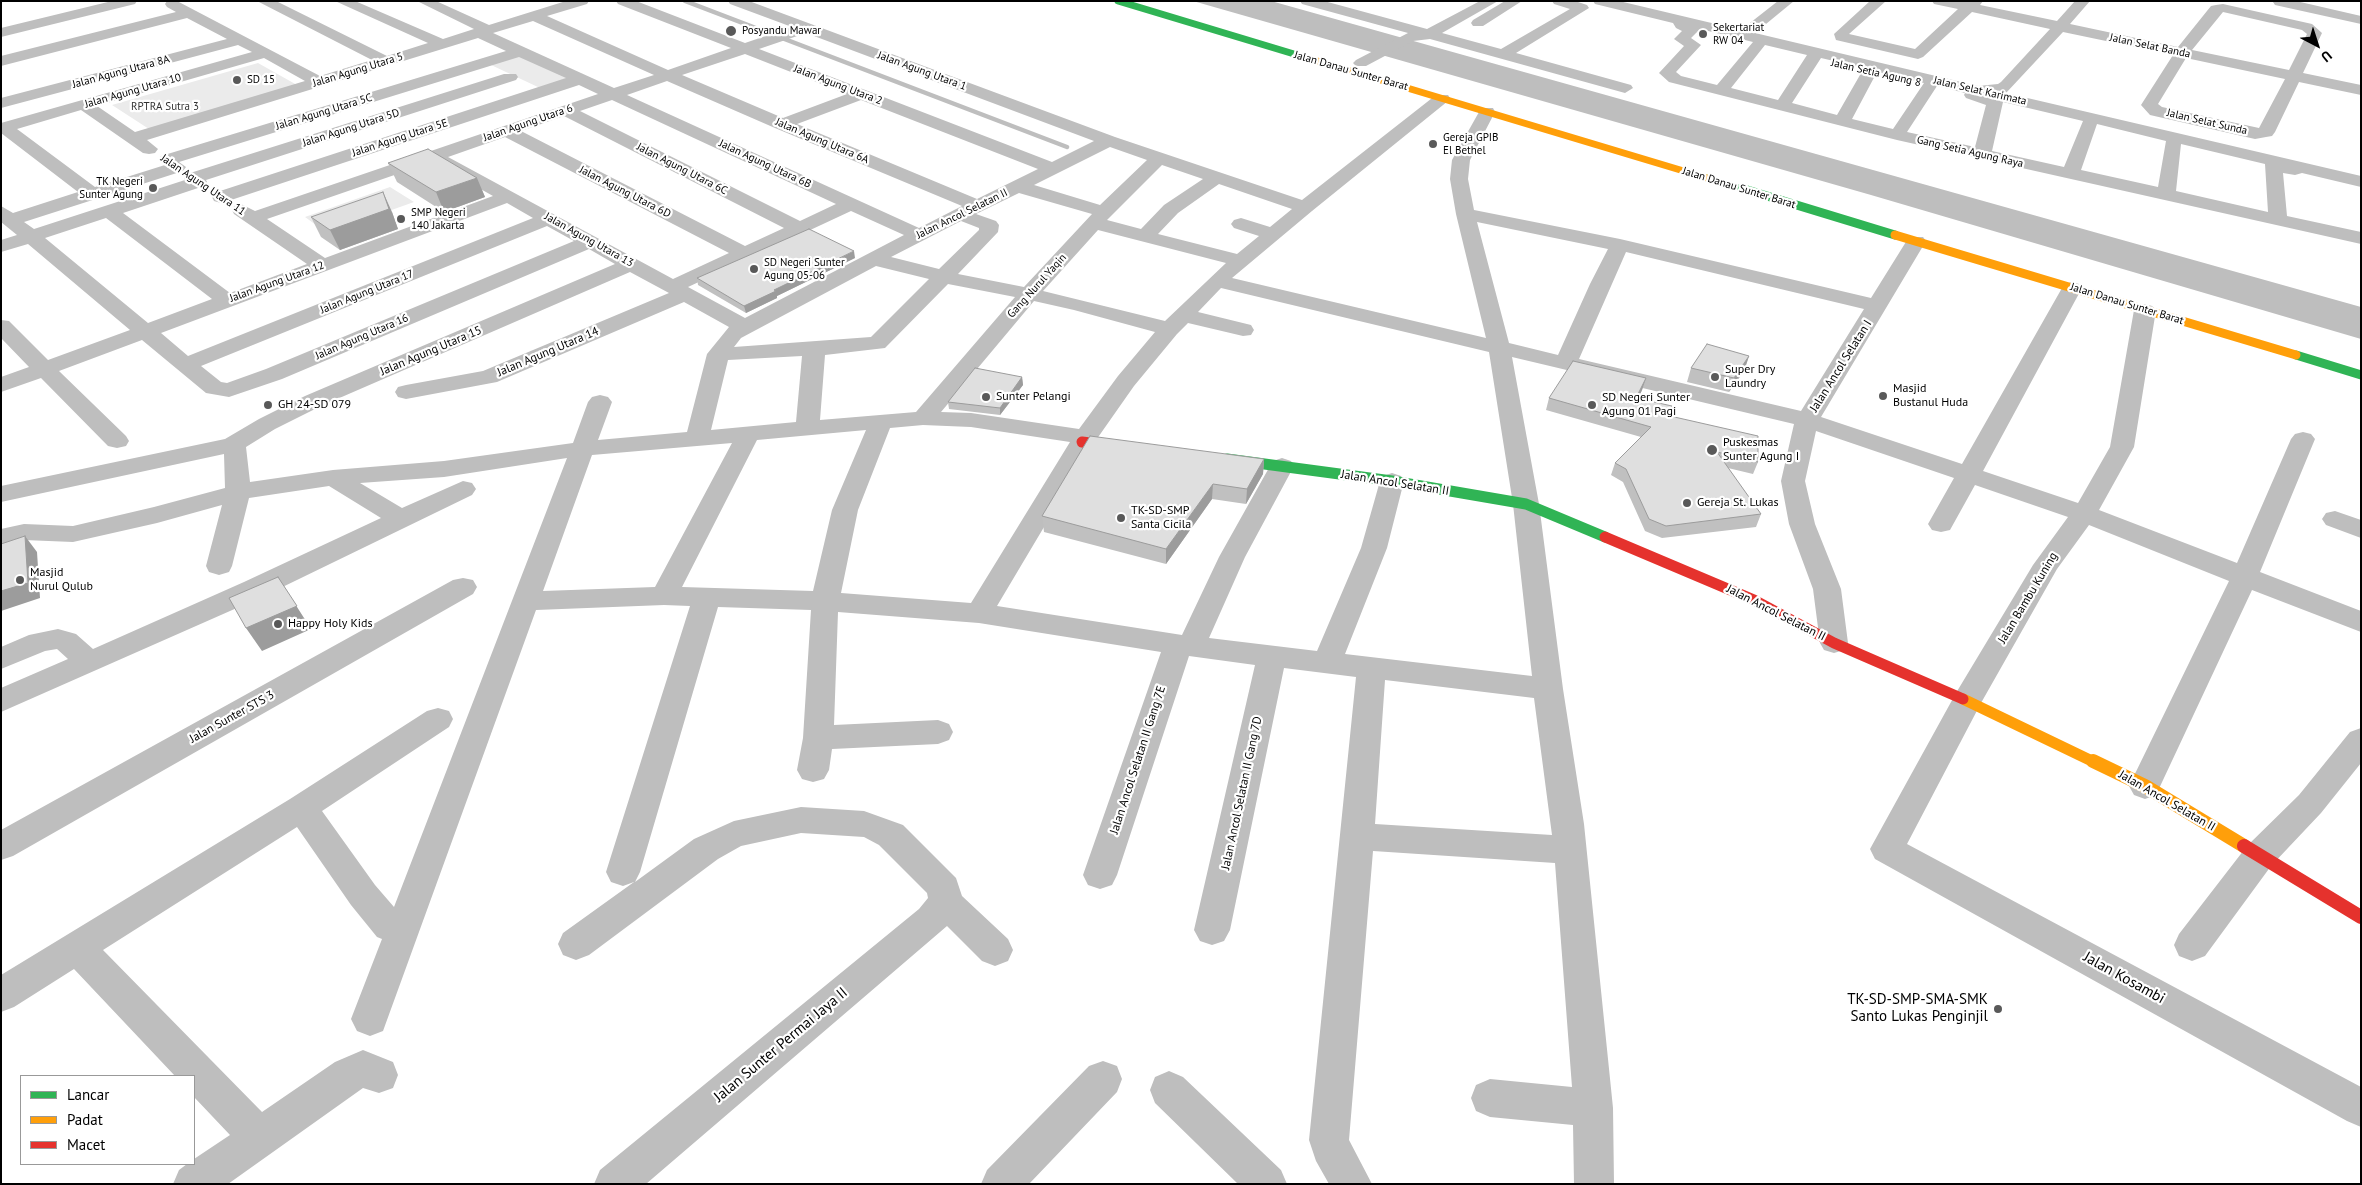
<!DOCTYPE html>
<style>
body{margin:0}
#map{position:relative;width:2362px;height:1185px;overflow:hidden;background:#fff;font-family:"PT Sans",sans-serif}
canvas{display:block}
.frame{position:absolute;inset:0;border:2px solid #000;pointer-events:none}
.legend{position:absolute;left:20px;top:1075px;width:175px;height:90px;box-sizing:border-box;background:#fff;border:1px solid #999;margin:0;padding:6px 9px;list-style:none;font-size:15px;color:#000}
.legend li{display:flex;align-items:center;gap:10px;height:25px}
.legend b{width:25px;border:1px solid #999}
.north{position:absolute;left:2292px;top:20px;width:50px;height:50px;-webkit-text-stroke:4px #fff;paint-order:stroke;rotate:140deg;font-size:14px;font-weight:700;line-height:20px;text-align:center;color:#000}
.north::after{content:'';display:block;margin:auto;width:18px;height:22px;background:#000;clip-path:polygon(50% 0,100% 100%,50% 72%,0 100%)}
</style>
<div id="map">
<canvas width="2362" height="1185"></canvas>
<div class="frame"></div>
<ul class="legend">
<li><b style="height:6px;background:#30b455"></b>Lancar</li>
<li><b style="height:6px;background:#ff9f0a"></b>Padat</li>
<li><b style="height:6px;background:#e5322d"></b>Macet</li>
</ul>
<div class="north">U</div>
</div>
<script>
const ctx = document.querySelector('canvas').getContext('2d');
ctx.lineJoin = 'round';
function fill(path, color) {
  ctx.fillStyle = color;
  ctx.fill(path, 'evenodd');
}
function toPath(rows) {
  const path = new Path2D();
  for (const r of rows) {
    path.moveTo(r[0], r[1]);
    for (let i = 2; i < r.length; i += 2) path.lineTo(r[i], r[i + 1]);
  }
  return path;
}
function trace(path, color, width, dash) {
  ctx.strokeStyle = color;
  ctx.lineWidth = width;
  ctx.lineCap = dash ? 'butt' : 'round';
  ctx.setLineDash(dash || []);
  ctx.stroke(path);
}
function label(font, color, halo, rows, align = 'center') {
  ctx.font = font + ' "PT Sans",sans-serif';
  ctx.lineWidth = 4.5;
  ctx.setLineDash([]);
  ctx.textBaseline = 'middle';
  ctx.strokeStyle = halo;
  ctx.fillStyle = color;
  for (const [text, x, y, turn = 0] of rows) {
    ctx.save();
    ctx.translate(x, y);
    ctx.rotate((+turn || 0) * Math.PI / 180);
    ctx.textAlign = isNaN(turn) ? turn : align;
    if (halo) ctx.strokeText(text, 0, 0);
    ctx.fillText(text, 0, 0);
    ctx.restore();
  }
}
const green = toPath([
 [520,54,570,77,540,88,489,64],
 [258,63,297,85,149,129,112,105],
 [390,187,414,202,327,233,305,217]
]);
const water = toPath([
 [1193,1,1271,1,2361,307,2361,339,1871,195]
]);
const stream = toPath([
 [685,1,1067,147]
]);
const street = toPath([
 [112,1,137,1,135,4,1,37,1,28,112,1],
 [167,1,177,1,320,76,372,60,257,1,276,1,387,56,428,43,335,1,355,1,443,39,474,29,417,1,436,1,489,25,566,1,589,1,587,4,547,16,668,70,731,48,618,4,616,1,636,1,745,43,792,27,730,4,728,1,749,1,1115,137,1302,200,1436,95,1448,95,1450,98,1448,101,1312,211,1232,278,1486,338,1456,214,1450,179,1452,160,1479,112,1481,108,1493,108,1495,112,1470,160,1468,179,1474,210,1620,239,1871,298,1909,237,1923,237,1926,241,1821,417,1962,464,2062,288,2065,284,2072,282,2079,284,2082,288,1983,471,2078,503,2110,447,2134,310,2138,306,2145,304,2152,306,2156,310,2134,447,2099,510,2237,563,2291,439,2295,434,2303,432,2311,434,2315,439,2260,572,2361,611,2361,632,2252,590,2156,795,2145,799,2134,795,2129,786,2229,581,2089,525,2057,569,1981,703,1907,844,2361,1087,2361,1127,2347,1121,1875,859,1870,849,1956,693,2033,565,2068,517,1975,485,1950,530,1941,532,1932,530,1928,524,1954,478,1816,431,1805,481,1815,524,1841,589,1848,643,1844,650,1834,653,1824,650,1820,643,1813,589,1789,524,1781,481,1794,424,1512,357,1539,504,1563,689,1584,824,1613,1108,1614,1184,1574,1184,1573,1125,1490,1117,1476,1111,1471,1098,1476,1085,1490,1079,1572,1087,1555,863,1373,851,1349,1140,1372,1184,1329,1184,1316,1161,1309,1140,1356,677,1284,668,1230,930,1224,941,1212,945,1200,941,1194,930,1255,665,1189,656,1117,875,1112,885,1100,889,1088,885,1083,875,1161,652,979,623,838,612,834,725,938,720,949,724,953,732,949,740,938,744,832,749,829,770,824,779,813,782,802,779,797,770,803,738,811,610,718,607,640,872,635,882,694,839,734,821,801,807,864,811,903,825,956,878,962,896,1008,939,1013,950,1008,961,995,966,982,961,947,926,646,1184,594,1184,600,1170,919,909,928,898,927,893,879,845,864,837,801,833,741,846,718,859,589,955,576,960,563,955,558,944,563,933,634,882,623,886,611,882,606,872,690,606,664,605,536,610,383,1031,370,1036,357,1031,351,1019,382,939,377,937,351,905,297,827,103,950,262,1112,335,1062,363,1050,393,1062,398,1075,393,1088,379,1093,363,1088,228,1184,173,1184,179,1170,187,1164,194,1164,194,1159,230,1135,194,1097,194,1076,175,1076,74,969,14,1007,1,1012,1,975,290,799,427,711,438,708,449,711,453,719,449,727,322,811,375,885,394,907,567,458,444,477,360,483,402,508,463,481,472,483,476,489,472,495,264,596,1,712,1,688,68,659,57,649,45,651,1,669,1,647,29,635,58,629,76,634,93,649,244,582,381,518,329,486,249,498,232,566,229,572,219,575,209,572,206,566,222,505,157,523,73,542,24,540,1,546,1,529,24,524,73,526,154,507,225,488,224,454,1,502,1,486,225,439,259,419,305,396,615,264,589,249,282,379,229,397,206,393,142,340,59,371,126,436,129,441,126,446,117,448,108,446,41,378,1,392,1,377,29,367,1,338,1,320,9,321,48,360,130,330,28,244,1,252,1,240,17,235,1,222,1,206,13,213,78,192,1,133,1,123,252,52,238,45,1,108,1,98,227,39,187,18,1,66,1,56,176,12,167,7,165,4,167,1],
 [533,21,654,75,614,88,493,33,533,21],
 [806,33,1094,141,1052,162,759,49,806,33],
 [478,38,506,51,161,156,158,160,165,165,95,187,17,129,81,110,143,153,149,154,155,153,158,149,147,140,478,38],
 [745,54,847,94,783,118,682,75,745,54],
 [519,57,566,78,214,193,212,197,214,201,221,203,228,201,579,85,598,94,255,211,241,204,234,206,232,210,234,214,307,264,230,293,123,213,204,186,207,182,206,180,516,80,518,77,516,74,504,74,187,174,184,178,185,180,34,229,24,222,183,171,186,167,179,162,519,57],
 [264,58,305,81,135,132,97,106,264,58],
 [667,81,775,128,962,206,919,228,627,95,667,81],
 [612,100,836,204,800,221,580,111,612,100],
 [861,100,1038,169,977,199,797,124,861,100],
 [564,116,784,228,745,246,521,131,564,116],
 [505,137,729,253,673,279,448,157,505,137],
 [1110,147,1147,160,1100,205,1034,185,1110,147],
 [435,161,438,165,493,196,325,258,267,219,435,161],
 [1162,165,1203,179,1164,205,1141,229,1107,220,1162,165],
 [1219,184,1292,209,1270,227,1241,218,1234,220,1231,224,1234,228,1259,236,1237,254,1158,234,1178,213,1219,184],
 [1019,193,1092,214,1024,287,958,274,998,232,999,225,996,221,976,214,1019,193],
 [507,203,533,218,188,356,161,333,507,203],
 [851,211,904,235,745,318,688,287,851,211],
 [106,218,212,299,148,323,45,238,106,218],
 [961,221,979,228,979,230,939,269,891,257,961,221],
 [1477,222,1608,249,1590,284,1558,355,1509,343,1477,222],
 [547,226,574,241,266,369,227,383,221,382,201,366,547,226],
 [1098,230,1226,263,1165,321,1043,291,1098,230],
 [1626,252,1864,309,1801,411,1579,359,1626,252],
 [876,266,929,279,871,337,734,347,741,338,876,266],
 [630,272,669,293,483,371,406,385,398,387,395,392,398,397,406,399,497,382,684,302,729,327,707,354,687,432,598,440,612,402,608,397,600,395,592,397,588,402,573,443,444,461,333,470,250,482,246,447,275,429,321,406,630,272],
 [948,284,1015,297,916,412,820,420,825,355,885,348,948,284],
 [1221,288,1489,352,1513,504,1532,676,1345,654,1387,548,1404,481,1401,476,1392,473,1383,476,1380,481,1361,548,1317,651,1209,638,1245,557,1294,466,1291,461,1282,458,1273,461,1270,466,1219,557,1182,635,997,606,1094,443,1134,386,1177,334,1188,323,1243,336,1251,335,1254,330,1251,325,1198,312,1221,288],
 [1034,301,1074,310,1155,332,1118,376,1079,429,971,413,941,412,1034,301],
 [802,356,796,422,711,430,728,360,802,356],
 [923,425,971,427,1070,442,971,603,841,593,858,510,890,428,923,425],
 [866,430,832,510,813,591,682,587,757,440,866,430],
 [732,443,655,587,543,591,592,455,732,443],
 [1385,680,1534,698,1552,835,1375,824,1385,680],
 [1300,1,1324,1,1427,29,1480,1,1498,1,1442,33,1501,49,1570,9,1554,4,1552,1,1575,1,1587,5,1589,8,1516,53,1631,85,1633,88,1625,93,1430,39,1413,41,1366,66,1356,66,1353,63,1356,60,1408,33,1302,4,1300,1],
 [1505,1,1522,1,1483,26,1473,26,1471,23,1473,20,1505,1],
 [1593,1,1619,1,1741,30,1778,1,1794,1,1755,33,1978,86,1998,84,2001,82,2050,29,1972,12,1923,57,1918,59,1836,40,1834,34,1870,1,1886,1,1849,34,1915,49,1958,9,1934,4,1932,1,1983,1,1980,5,2057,21,2075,1,2090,1,2070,24,2178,47,2211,6,2216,5,2223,4,2312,24,2322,33,2303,73,2361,85,2361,95,2299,82,2275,132,2272,136,2266,137,2255,139,2150,115,2141,105,2173,55,2063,32,2006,93,2361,176,2361,187,2302,173,2295,175,2283,173,2287,216,2361,232,2361,244,1897,140,1669,82,1659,73,1684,46,1674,39,1682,31,1676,28,1673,23,1595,4,1593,1],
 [2223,12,2302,30,2307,34,2289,70,2192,50,2223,12],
 [1700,29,1753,42,1717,85,1681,76,1676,72,1701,45,1691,38,1700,29],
 [1765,45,1807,55,1778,100,1731,88,1765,45],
 [1821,58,1864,68,1837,115,1792,103,1821,58],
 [2186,58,2285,79,2259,128,2162,107,2158,104,2186,58],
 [1877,72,1924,83,1893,129,1852,119,1877,72],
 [1937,86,1965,93,1964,95,1966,98,1986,105,1975,147,1907,132,1937,86],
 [2003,102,2083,121,2064,167,1992,151,2003,102],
 [2097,124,2166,141,2158,187,2081,170,2097,124],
 [2181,144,2265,164,2268,212,2176,191,2181,144],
 [2296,1,2361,16,2361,24,2275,5,2273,2,2296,1],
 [2335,511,2361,520,2361,538,2326,525,2322,519,2326,513,2335,511],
 [463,578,473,580,477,587,473,594,13,856,1,860,1,830,453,580,463,578],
 [2361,728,2361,763,2321,813,2271,866,2205,956,2192,961,2179,956,2174,945,2179,934,2247,846,2299,795,2350,732,2361,728],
 [1103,1061,1117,1066,1122,1079,1117,1092,1029,1184,981,1184,987,1170,1089,1066,1103,1061],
 [1169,1071,1183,1077,1281,1170,1287,1184,1238,1184,1155,1103,1150,1090,1155,1077,1169,1071]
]);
const fastFar2 = toPath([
 [1118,1,1304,57],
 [1707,178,1748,191]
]);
const fastFar1 = toPath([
 [1744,189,1895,235],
 [2296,355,2361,375]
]);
const fast = toPath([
 [1227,459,1392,481,1526,504,1605,537]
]);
const slowFar3 = toPath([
 [1304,57,1707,178]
]);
const slowFar2 = toPath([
 [1895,235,2296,355]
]);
const slowFar1 = toPath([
 [1963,699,2096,763]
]);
const slow = toPath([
 [2093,761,2145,786,2244,846]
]);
const jamFar1 = toPath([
 [1082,442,1124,447],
 [1605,537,1754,600,1834,643,1963,699]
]);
const jam = toPath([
 [2244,846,2361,917]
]);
const wall = toPath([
 [388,163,477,178,485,197,444,212,397,182],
 [392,212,398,229,340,250,321,237,311,217],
 [855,258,777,296,777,298,746,313,698,285,697,278],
 [1749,356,1744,371,1729,392,1687,382,1691,368],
 [1022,377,1023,385,1000,415,949,409,948,402],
 [1646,378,1642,390,1638,399,1758,462,1753,474,1728,468,1761,514,1756,527,1662,538,1645,531,1623,482,1611,475,1615,463,1641,437,1546,410,1549,398],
 [1264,459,1263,474,1246,504,1212,499,1166,564,1044,532,1042,516]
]);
const shadedWall = toPath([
 [477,178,485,197,444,212,436,192],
 [383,192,392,212,398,229,340,250,330,230],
 [854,251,855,258,777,296,777,298,746,313,744,306,774,290],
 [1749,356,1744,371,1729,392,1734,378],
 [1022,377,1023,385,1000,415,1000,408],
 [1646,378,1642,390,1633,410,1636,398],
 [1264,459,1263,474,1246,504,1247,489],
 [1213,484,1212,499,1166,564,1166,549],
 [25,536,37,552,40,598,1,611,1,591],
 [278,577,311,629,262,651,246,628]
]);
const building = toPath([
 [428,149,477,178,436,192,388,163,428,149],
 [383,192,389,209,330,230,311,217,383,192],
 [809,229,854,251,774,290,776,291,744,306,697,278,809,229],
 [1707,344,1749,356,1734,378,1691,368,1707,344],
 [1573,361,1646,378,1636,398,1672,406,1670,416,1758,436,1758,462,1717,452,1761,514,1666,526,1649,519,1626,469,1615,463,1651,427,1549,398,1573,361],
 [975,368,1022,377,1000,408,948,402,975,368],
 [1090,436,1264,459,1247,489,1213,484,1166,549,1042,516,1090,436],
 [25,536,28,583,1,591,1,544,25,536],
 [278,577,297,606,246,628,229,598,278,577]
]);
const markers = [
 [731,31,6,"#595959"],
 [1703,34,5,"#595959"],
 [237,80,5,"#595959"],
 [1433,144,5,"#595959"],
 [153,188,5,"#595959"],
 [401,219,5,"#595959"],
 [754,269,5,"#595959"],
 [1715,377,5,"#595959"],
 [1883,396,5,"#595959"],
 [986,397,5,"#595959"],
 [268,405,5,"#595959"],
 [1592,405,5,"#595959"],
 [1712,450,6,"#595959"],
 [1687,503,5,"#595959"],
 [1121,518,5,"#595959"],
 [20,580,5,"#595959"],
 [278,624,5,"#595959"],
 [1998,1009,5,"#595959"]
];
const farPoinames = [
 ["Sekertariat",1713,28],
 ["RW 04",1713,41],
 ["Posyandu Mawar",742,31],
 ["SD 15",247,80],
 ["Gereja GPIB",1443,138],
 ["El Bethel",1443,151],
 ["TK Negeri",143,182,"right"],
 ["Sunter Agung",143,195,"right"],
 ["SMP Negeri",411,213],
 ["140 Jakarta",411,226],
 ["SD Negeri Sunter",764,263],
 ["Agung 05-06",764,276]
];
const farStreetnames = [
 ["Jalan Selat Banda",2150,46,12],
 ["Jalan Agung Utara 5",358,70,-17],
 ["Jalan Agung Utara 1",922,71,20],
 ["Jalan Danau Sunter Barat",1351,71,16],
 ["Jalan Agung Utara 8A",121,72,-15],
 ["Jalan Setia Agung 8",1876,73,13],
 ["Jalan Agung Utara 2",838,85,21],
 ["Jalan Agung Utara 10",133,91,-16],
 ["Jalan Selat Karimata",1980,91,13],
 ["Jalan Agung Utara 5C",324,112,-17],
 ["Jalan Selat Sunda",2207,122,13],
 ["Jalan Agung Utara 6",528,123,-19],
 ["Jalan Agung Utara 5D",351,128,-18],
 ["Jalan Agung Utara 5E",400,138,-18],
 ["Jalan Agung Utara 6A",822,141,23],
 ["Gang Setia Agung Raya",1970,152,13],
 ["Jalan Agung Utara 6B",765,164,25],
 ["Jalan Agung Utara 6C",682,169,27],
 ["Jalan Agung Utara 11",203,185,34],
 ["Jalan Danau Sunter Barat",1739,188,17],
 ["Jalan Agung Utara 6D",625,192,27],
 ["Jalan Ancol Selatan II",962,214,-26],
 ["Jalan Agung Utara 13",589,240,29],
 ["Jalan Agung Utara 12",277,282,-20],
 ["Gang Nurul Yaqin",1037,286,-48],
 ["Jalan Agung Utara 17",367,292,-22],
 ["Jalan Danau Sunter Barat",2127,304,17],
 ["Jalan Agung Utara 16",362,337,-23]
];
const farParknames = [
 ["RPTRA Sutra 3",165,107]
];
const streetNames = [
 ["Jalan Agung Utara 15",431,351,-23],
 ["Jalan Agung Utara 14",548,352,-23],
 ["Jalan Ancol Selatan I",1841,366,-58],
 ["Jalan Ancol Selatan II",1395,483,9],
 ["Jalan Bambu Kuning",2028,598,-59],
 ["Jalan Ancol Selatan II",1776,613,27],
 ["Jalan Sunter STS 3",232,717,-29],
 ["Jalan Ancol Selatan II Gang 7E",1138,760,-72],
 ["Jalan Ancol Selatan II Gang 7D",1242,793,-78],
 ["Jalan Ancol Selatan II",2167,801,30]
];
const poiNames = [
 ["Super Dry",1725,370],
 ["Laundry",1725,384],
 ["Masjid",1893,389],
 ["Bustanul Huda",1893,403],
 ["Sunter Pelangi",996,397],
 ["SD Negeri Sunter",1602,398],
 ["Agung 01 Pagi",1602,412],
 ["GH 24-SD 079",278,405],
 ["Puskesmas",1723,443],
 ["Sunter Agung I",1723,457],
 ["Gereja St. Lukas",1697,503],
 ["TK-SD-SMP",1131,511],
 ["Santa Cicila",1131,525],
 ["Masjid",30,573],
 ["Nurul Qulub",30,587],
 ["Happy Holy Kids",288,624]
];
const nearStreetnames = [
 ["Jalan Kosambi",2124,978,29],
 ["Jalan Sunter Permai Jaya II",781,1045,-40]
];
const nearPoinames = [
 ["TK-SD-SMP-SMA-SMK",1988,1000],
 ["Santo Lukas Penginjil",1988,1017]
];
fill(green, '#ebebeb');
fill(water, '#bebebe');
trace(stream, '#bebebe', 4.5);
fill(street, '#bebebe');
trace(fastFar2, '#30b455', 7);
trace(fastFar1, '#30b455', 9);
trace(fast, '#30b455', 11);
trace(slowFar3, '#ff9f0a', 7);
trace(slowFar2, '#ff9f0a', 9);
trace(slowFar1, '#ff9f0a', 11);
trace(slow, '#ff9f0a', 14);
trace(jamFar1, '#e5322d', 11);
trace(jam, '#e5322d', 14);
fill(wall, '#c0c0c0');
fill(shadedWall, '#9c9c9c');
fill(building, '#dfdfdf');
trace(building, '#9c9c9c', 1);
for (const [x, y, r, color] of markers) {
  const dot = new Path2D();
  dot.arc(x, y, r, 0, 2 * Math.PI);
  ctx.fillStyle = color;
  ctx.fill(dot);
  trace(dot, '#fff', 2);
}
label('11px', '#000', '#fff', farPoinames, 'left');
label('11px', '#000', '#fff', farStreetnames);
label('11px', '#323232', '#fff', farParknames);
label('12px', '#000', '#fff', streetNames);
label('12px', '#000', '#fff', poiNames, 'left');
label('15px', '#000', '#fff', nearStreetnames);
label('15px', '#000', '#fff', nearPoinames, 'right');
</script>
